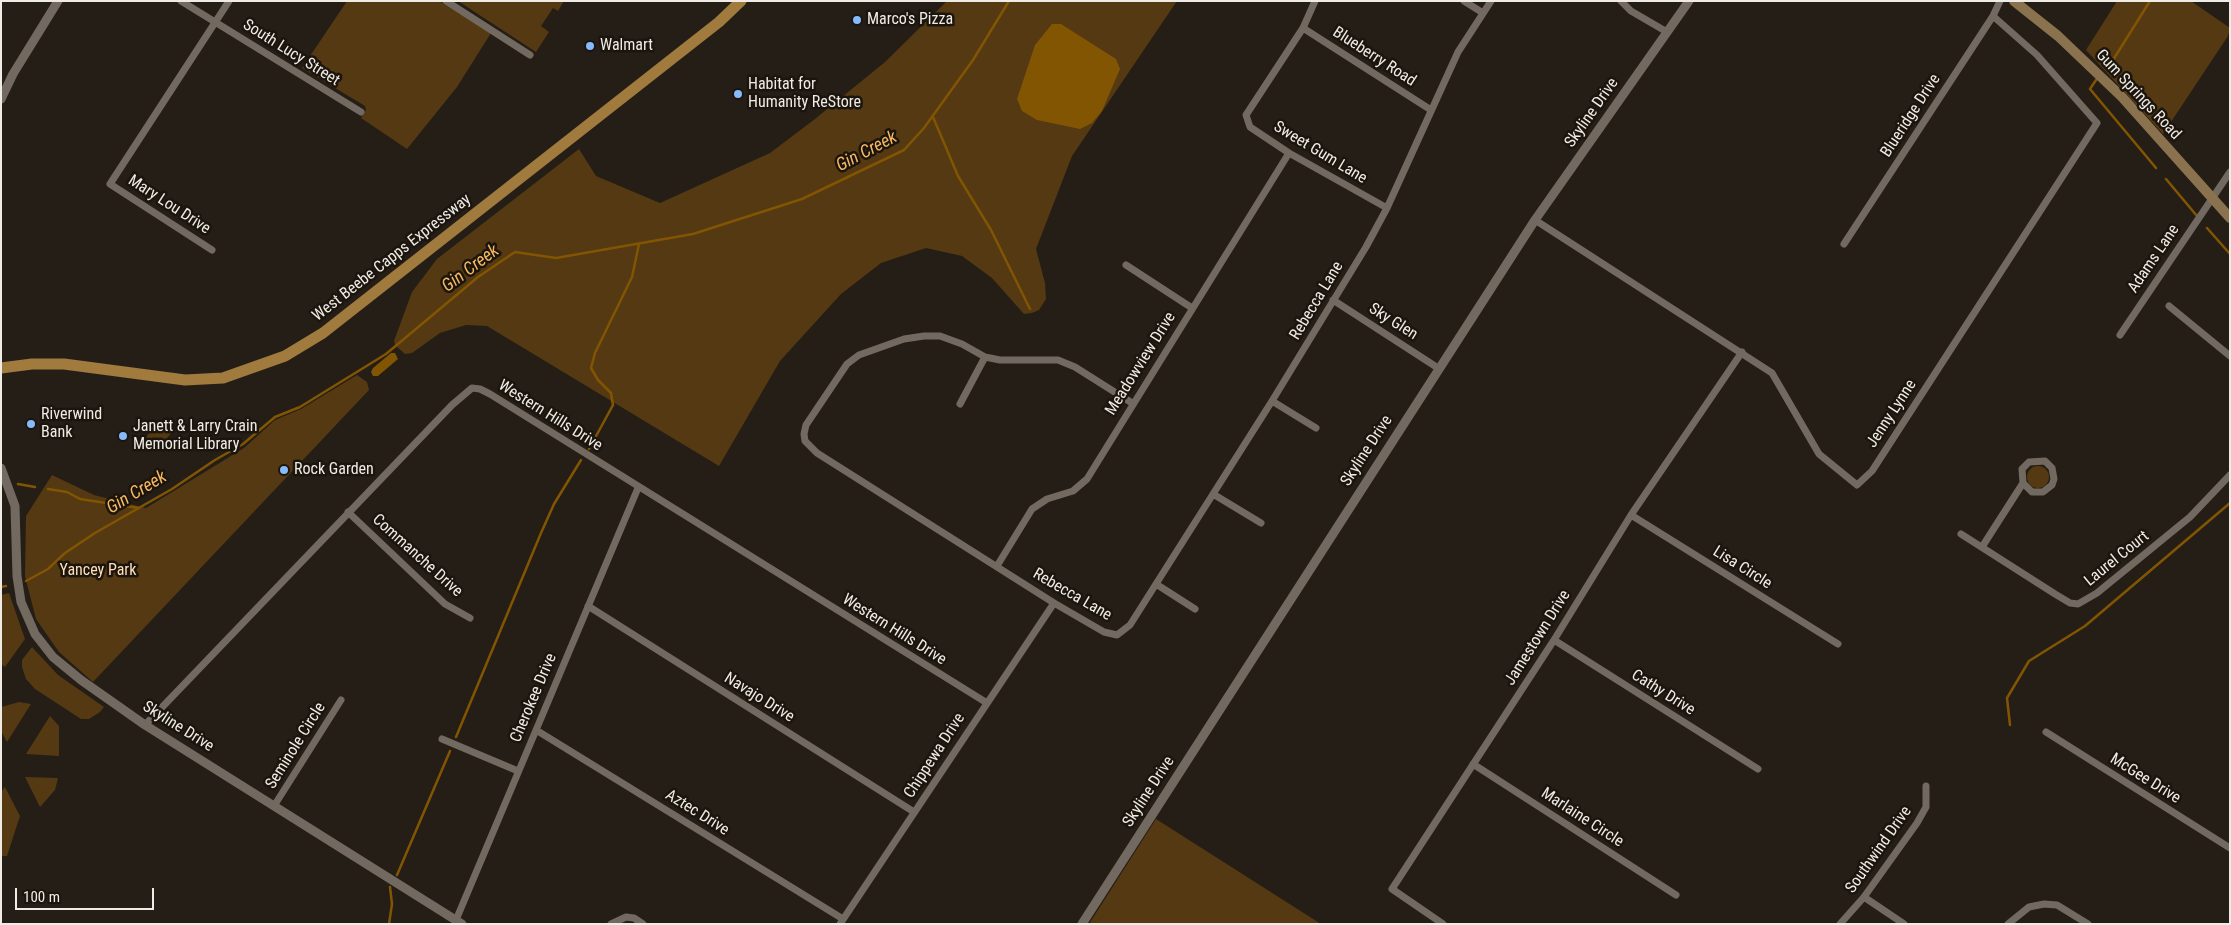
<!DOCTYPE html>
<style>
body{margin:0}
#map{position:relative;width:2231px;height:925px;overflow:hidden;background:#251e16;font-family:"Roboto Condensed",sans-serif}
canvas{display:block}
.frame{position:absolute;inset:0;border:2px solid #efebe5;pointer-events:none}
.scale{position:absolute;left:15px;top:888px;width:139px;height:22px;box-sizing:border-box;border:2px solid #efebe5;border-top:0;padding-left:6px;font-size:15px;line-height:18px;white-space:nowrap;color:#efebe5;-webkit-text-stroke:4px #1b150d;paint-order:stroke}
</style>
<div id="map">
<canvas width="2231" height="925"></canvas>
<div class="frame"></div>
<div class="scale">100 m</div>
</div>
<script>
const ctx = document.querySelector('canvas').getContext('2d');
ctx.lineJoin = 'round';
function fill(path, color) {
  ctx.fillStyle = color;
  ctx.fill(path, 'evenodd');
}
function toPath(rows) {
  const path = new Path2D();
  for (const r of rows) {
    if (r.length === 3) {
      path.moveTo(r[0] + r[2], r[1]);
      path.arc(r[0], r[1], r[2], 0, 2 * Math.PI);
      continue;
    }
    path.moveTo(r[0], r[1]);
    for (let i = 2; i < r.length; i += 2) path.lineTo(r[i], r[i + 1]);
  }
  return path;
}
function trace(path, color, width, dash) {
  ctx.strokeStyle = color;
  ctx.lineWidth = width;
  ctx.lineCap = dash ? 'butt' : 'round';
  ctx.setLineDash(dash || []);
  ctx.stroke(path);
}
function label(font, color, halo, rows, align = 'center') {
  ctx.font = font + ' "Roboto Condensed",sans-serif';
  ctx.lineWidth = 5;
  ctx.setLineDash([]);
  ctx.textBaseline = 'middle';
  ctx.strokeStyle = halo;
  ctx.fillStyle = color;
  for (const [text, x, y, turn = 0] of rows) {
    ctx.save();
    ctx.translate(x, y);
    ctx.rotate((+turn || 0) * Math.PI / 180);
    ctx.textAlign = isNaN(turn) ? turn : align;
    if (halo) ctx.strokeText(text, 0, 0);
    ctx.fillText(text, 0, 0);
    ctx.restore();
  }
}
const green = toPath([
 [347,1,439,1,491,33,457,87,407,149,361,118,366,110,365,106,302,68],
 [458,1,564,1,558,11,553,8,541,26,549,32,536,52],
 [947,1,1177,1,1072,156,1036,249,1045,283,1046,299,1039,310,1032,313,1024,314,992,278,962,256,926,248,881,263,841,294,780,361,719,466,487,326,466,325,440,333,412,353,405,354,395,345,394,341,412,292,437,259,579,149,596,176,660,203,770,153,815,119,885,62],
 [2117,1,2191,1,2230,28,2228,36,2163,134,2086,50],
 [357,375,367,382,369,390,93,682,59,652,36,619,25,576,26,516,52,475,94,495,146,508,244,448,275,420,301,409],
 [164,420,172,431,161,448,146,438,152,428],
 [2038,477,11],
 [9,593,25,639,5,667,1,664,1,595],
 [32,647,58,675,104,707,100,712,89,719,81,719,35,689,26,679,22,667,22,660],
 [19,702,31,704,7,742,1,731,1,707],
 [50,716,59,726,59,756,26,754],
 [25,777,58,778,55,790,40,807],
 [5,787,20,816,7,856,1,856,1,792],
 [1156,819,1321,924,1089,924]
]);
const water = toPath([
 [1052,24,1061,24,1116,59,1120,69,1102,111,1092,123,1080,129,1037,120,1022,111,1017,99,1035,45],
 [391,353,395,353,398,359,378,376,373,376,371,372,373,368]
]);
const stream = toPath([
 [2108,68,2150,1],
 [2096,80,2090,89,2156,168],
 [933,117,958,176,991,230,1030,309],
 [2166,179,2197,216],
 [2207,228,2230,254],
 [589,449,613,405,611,393,598,380,591,368,595,353,632,277,639,244],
 [18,484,35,487],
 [48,489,67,492,80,499,139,508],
 [26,581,48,569,65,553,95,533,172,489,215,460,243,444,275,417,300,407,386,354,478,277,515,252,556,258,693,234,802,199,904,150,924,128,973,60,1009,1],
 [1,587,6,586],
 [2010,725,2007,698,2029,661,2085,626,2230,503],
 [456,737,541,533,554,504,581,460],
 [397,875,450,751],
 [389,924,392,904,390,887]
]);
const minor = toPath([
 [181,1,361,112],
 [446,1,530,55],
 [1315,1,1303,28,1246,115,1250,127,1289,153,1387,208],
 [1464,1,1483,13],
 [1621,1,1631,11,1667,32],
 [1303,28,1431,110],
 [1535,220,1772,373,1819,454,1857,485,1872,471,2097,123,2037,55,1993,16],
 [1844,244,1993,16,2000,1],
 [212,250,110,184,229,1],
 [1126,265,1192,308],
 [1333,300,1438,368],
 [2169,306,2230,356],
 [2120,335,2230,172],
 [1272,401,1316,428],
 [1132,403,1075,367,1058,360,1000,360,985,357,962,344,940,336,924,336,904,339,859,355,847,364,806,425,804,434,805,441,817,453,1054,603,1104,632,1117,635,1130,625,1272,401,1366,247,1387,208,1458,52,1491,1],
 [960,404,985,357],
 [1213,494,1261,523],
 [348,512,445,604,470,618],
 [1631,515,1838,644],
 [1961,534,2055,594,2070,603,2078,604,2097,593,2190,517,2230,475],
 [1982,547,2023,483,2032,492,2043,492,2052,485,2054,479,2052,468,2045,461,2029,462,2022,469,2023,483],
 [997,566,1032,509,1047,499,1073,491,1087,479,1289,153],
 [1156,584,1195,609],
 [588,606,914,812],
 [1554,640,1758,769],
 [145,725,452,405,472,388,480,389,490,394,987,703],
 [536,730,843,919],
 [2046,732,2230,848],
 [442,739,518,771],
 [1473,764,1676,895],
 [274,806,341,700],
 [1864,897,1904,924],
 [456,920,638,488],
 [611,924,626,917,634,918,643,924],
 [840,924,1054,603],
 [1443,924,1392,889,1554,640,1631,515,1742,352],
 [1840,924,1864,897,1917,823,1926,807,1926,786],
 [2008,924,2029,907,2044,904,2057,905,2088,924]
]);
const tertiary = toPath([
 [1,99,13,74,58,1],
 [1,468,15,506,17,576,21,602,35,634,53,657,81,680,145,725,462,924],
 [1082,924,1535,220,1689,1]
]);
const secondary = toPath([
 [2014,1,2058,36,2122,97,2230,218]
]);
const primary = toPath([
 [1,368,32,364,64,364,185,380,223,378,285,356,323,333,719,22,741,1]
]);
const markers = [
 [857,20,5,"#85bbfb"],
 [590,46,5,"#85bbfb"],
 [738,94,5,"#85bbfb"],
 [31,424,5,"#85bbfb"],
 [123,436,5,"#85bbfb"],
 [284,470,5,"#85bbfb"]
];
const poiNames = [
 ["Marco's Pizza",867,20],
 ["Walmart",600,46],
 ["Habitat for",748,85],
 ["Humanity ReStore",748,103],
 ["Riverwind",41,415],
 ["Bank",41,433],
 ["Janett & Larry Crain",133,427],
 ["Memorial Library",133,445],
 ["Rock Garden",294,470]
];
const streetNames = [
 ["South Lucy Street",291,53,32],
 ["Blueberry Road",1374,57,33],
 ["Gum Springs Road",2138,95,47],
 ["Skyline Drive",1592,113,-55],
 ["Blueridge Drive",1911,116,-57],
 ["Sweet Gum Lane",1320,153,31],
 ["Mary Lou Drive",169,205,33],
 ["West Beebe Capps Expressway",392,258,-38],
 ["Adams Lane",2154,259,-56],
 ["Rebecca Lane",1317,301,-59],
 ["Sky Glen",1393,322,32],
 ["Meadowview Drive",1141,364,-58],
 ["Jenny Lynne",1892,414,-57],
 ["Western Hills Drive",550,416,32],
 ["Skyline Drive",1367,451,-57],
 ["Commanche Drive",417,556,42],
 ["Laurel Court",2117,559,-39],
 ["Lisa Circle",1742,568,32],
 ["Rebecca Lane",1072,595,30],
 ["Western Hills Drive",894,630,32],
 ["Jamestown Drive",1538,638,-58],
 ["Cathy Drive",1663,693,32],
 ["Cherokee Drive",534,698,-67],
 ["Navajo Drive",759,698,32],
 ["Skyline Drive",178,727,32],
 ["Seminole Circle",296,746,-58],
 ["Chippewa Drive",935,756,-57],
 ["McGee Drive",2145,779,32],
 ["Skyline Drive",1149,792,-57],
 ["Aztec Drive",697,813,32],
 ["Marlaine Circle",1582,818,33],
 ["Southwind Drive",1879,850,-55]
];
const parkNames = [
 ["Yancey Park",98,571]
];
const waterNames = [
 ["Gin Creek",867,152,-28],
 ["Gin Creek",471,269,-37],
 ["Gin Creek",137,493,-31]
];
fill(green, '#543912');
fill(water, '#825503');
trace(stream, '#825503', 2.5);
trace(minor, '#726a60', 7);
trace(tertiary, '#726a60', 9);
trace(secondary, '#8a724f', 10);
trace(primary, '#a17a3e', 11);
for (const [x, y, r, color] of markers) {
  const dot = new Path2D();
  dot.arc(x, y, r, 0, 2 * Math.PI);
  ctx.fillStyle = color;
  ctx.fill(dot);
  trace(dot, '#1b150d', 2);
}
label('16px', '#efebe5', '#1b150d', poiNames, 'left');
label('16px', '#efebe5', '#1b150d', streetNames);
label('16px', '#ffdfb7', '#1b150d', parkNames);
label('italic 18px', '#f6b861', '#1b150d', waterNames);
</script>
